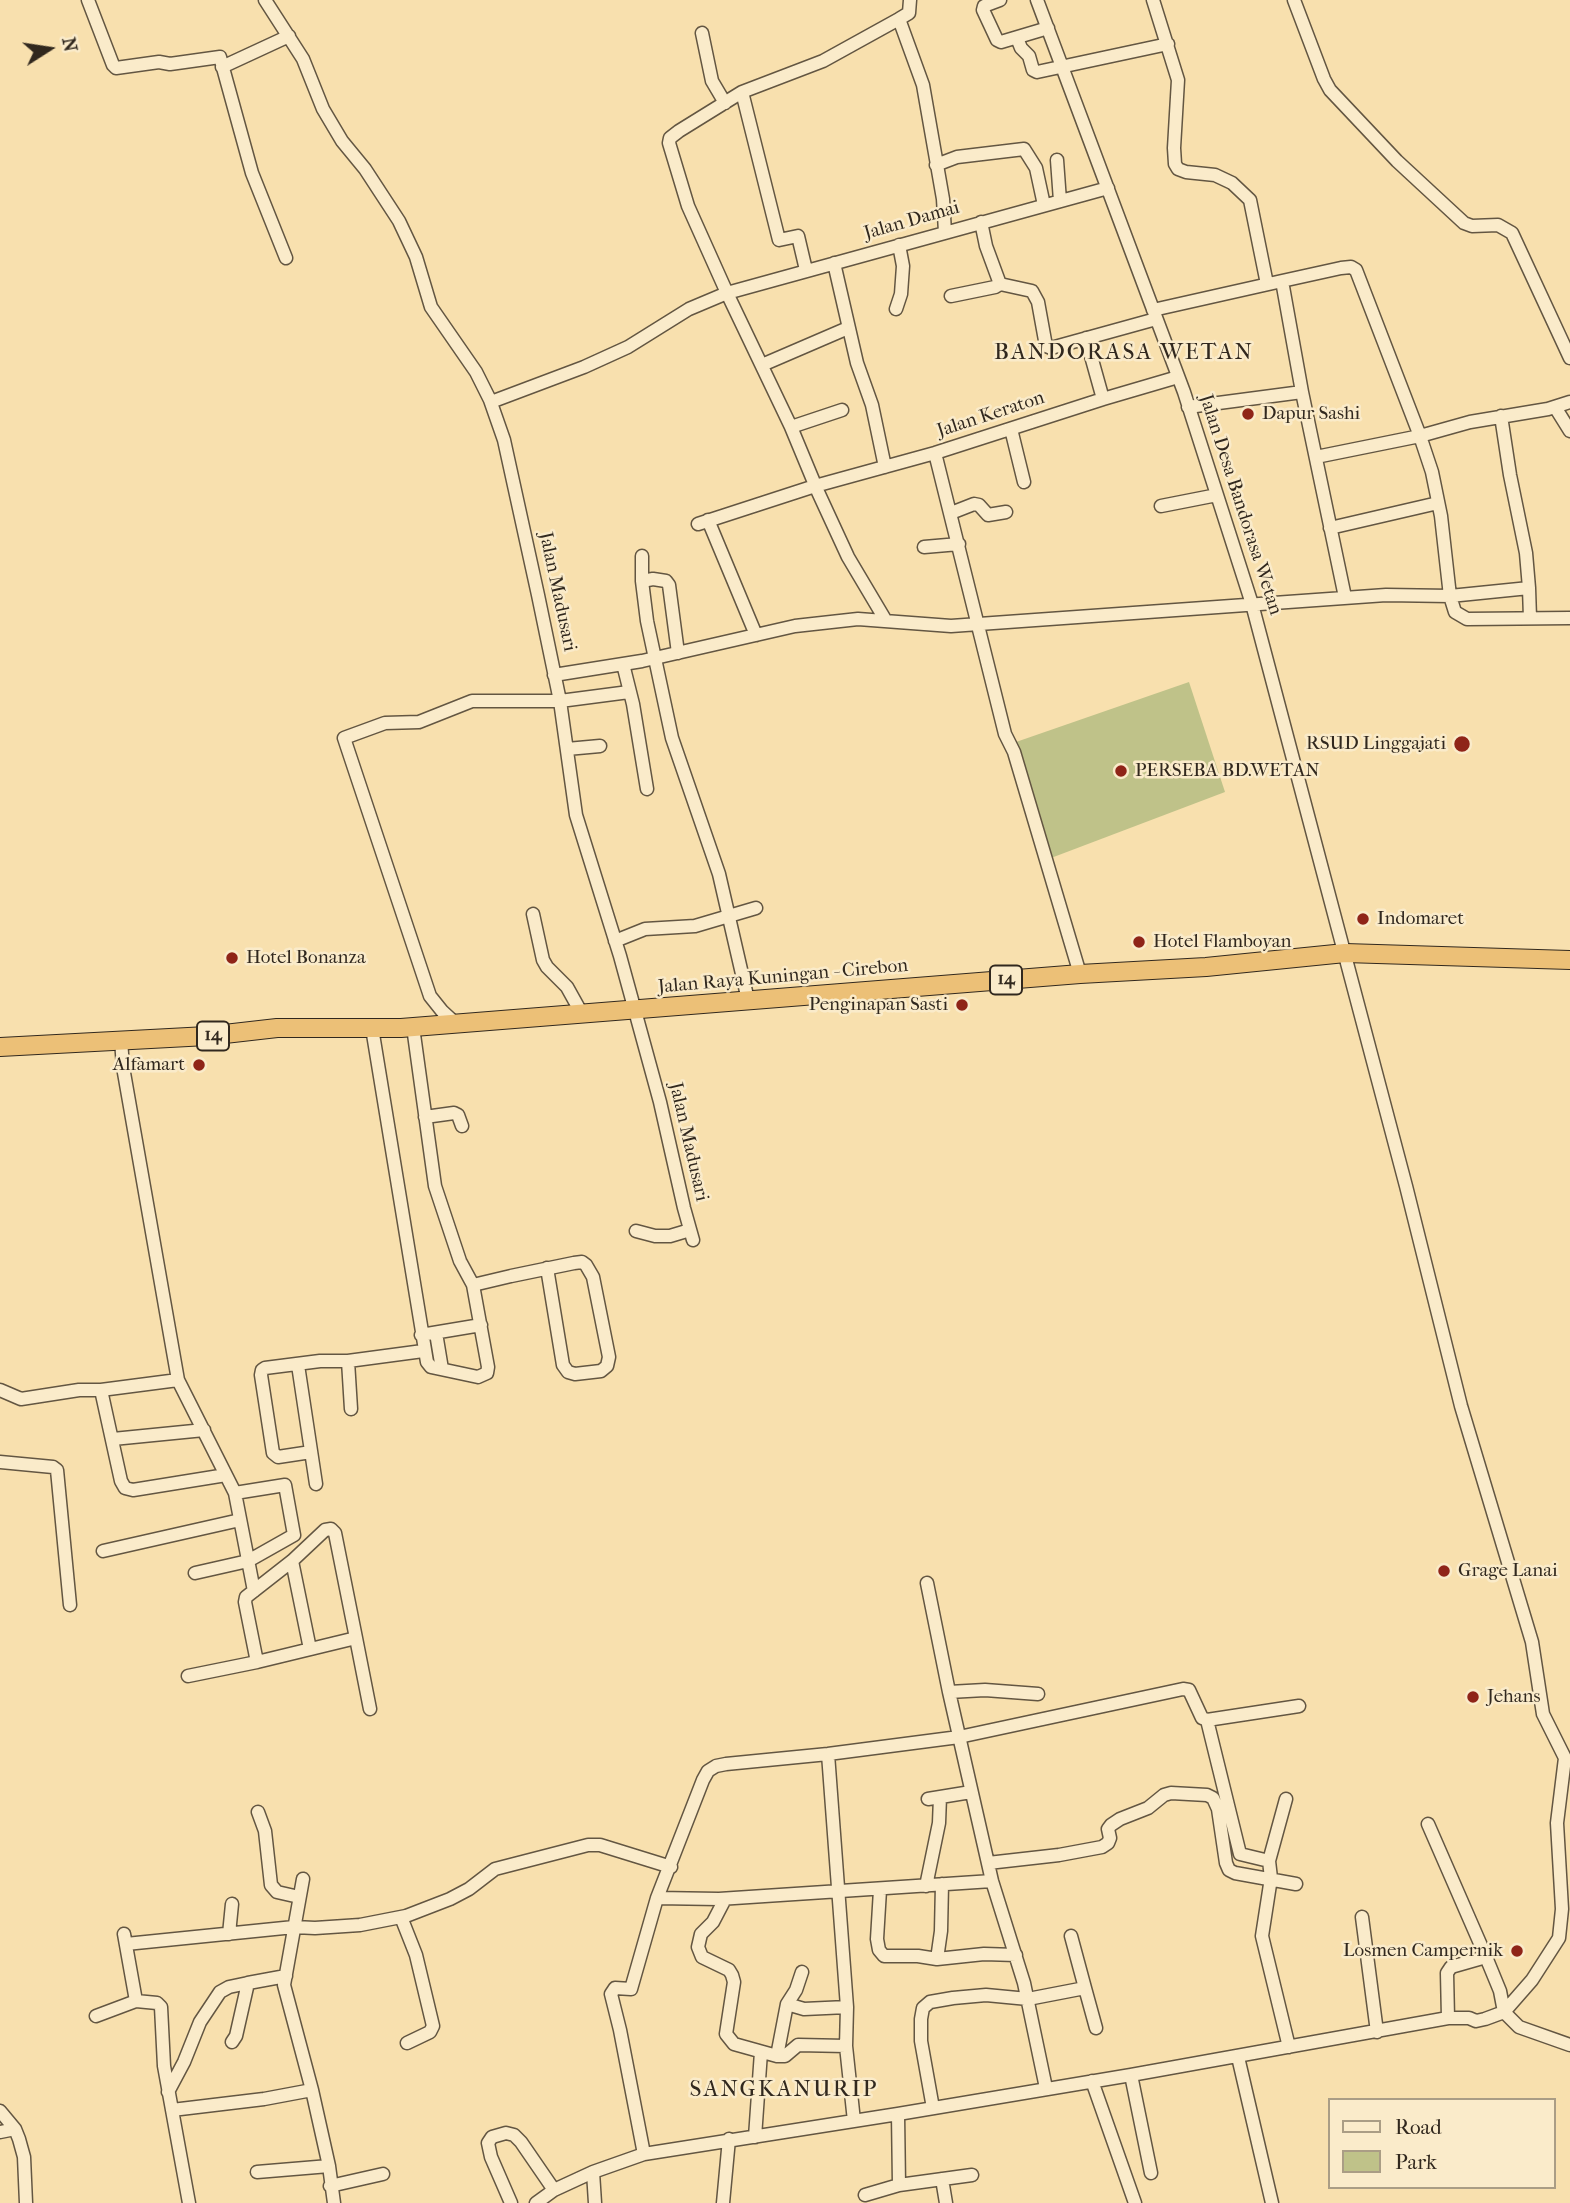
<!DOCTYPE html>
<style>
body{margin:0}
#map{position:relative;width:1570px;height:2203px;overflow:hidden;background:#f8e0ae;font-family:"IM FELL French Canon",serif}
canvas{display:block}
.legend{position:absolute;left:1328px;top:2098px;width:228px;height:91px;box-sizing:border-box;background:#faebca;border:2px solid #aa9d85;margin:0;padding:9px 12px;list-style:none;font-size:21px;color:#31281e}
.legend li{display:flex;align-items:center;gap:14px;height:35px}
.legend b{width:35px;border:2px solid #aa9d85}
.north{position:absolute;left:14px;top:14px;width:70px;height:70px;-webkit-text-stroke:5px #faebca;paint-order:stroke;rotate:78deg;font-size:19px;font-weight:700;line-height:28px;text-align:center;color:#31281e}
.north::after{content:'';display:block;margin:auto;width:24px;height:32px;background:#31281e;clip-path:polygon(50% 0,100% 100%,50% 72%,0 100%)}
</style>
<div id="map">
<canvas width="1570" height="2203"></canvas>
<ul class="legend">
<li><b style="height:9px;background:#faebca"></b>Road</li>
<li><b style="height:19px;background:#bfc289"></b>Park</li>
</ul>
<div class="north">N</div>
</div>
<script>
const ctx = document.querySelector('canvas').getContext('2d');
ctx.lineJoin = 'round';
function fill(path, color) {
  ctx.fillStyle = color;
  ctx.fill(path, 'evenodd');
}
function toPath(rows) {
  const path = new Path2D();
  for (const r of rows) {
    path.moveTo(r[0], r[1]);
    for (let i = 2; i < r.length; i += 2) path.lineTo(r[i], r[i + 1]);
  }
  return path;
}
function trace(path, color, width, dash) {
  ctx.strokeStyle = color;
  ctx.lineWidth = width;
  ctx.lineCap = dash ? 'butt' : 'round';
  ctx.setLineDash(dash || []);
  ctx.stroke(path);
}
function label(font, color, halo, rows, align = 'center') {
  ctx.font = font + ' "IM FELL French Canon",serif';
  ctx.lineWidth = 5;
  ctx.setLineDash([]);
  ctx.textBaseline = 'middle';
  ctx.strokeStyle = halo;
  ctx.fillStyle = color;
  for (const [text, x, y, turn = 0] of rows) {
    ctx.save();
    ctx.translate(x, y);
    ctx.rotate((+turn || 0) * Math.PI / 180);
    ctx.textAlign = isNaN(turn) ? turn : align;
    if (halo) ctx.strokeText(text, 0, 0);
    ctx.fillText(text, 0, 0);
    ctx.restore();
  }
}
const green = toPath([
 [1189,682,1225,792,1051,858,1016,742]
]);
const minor = toPath([
 [88,0,113,65,116,68,159,62,170,64,220,57,252,173,286,258],
 [265,0,303,59,323,109,342,141,365,169,399,221,416,257,431,307,476,372,490,400,504,440,538,595,560,701,576,815,620,956,660,1102,684,1208,693,1240],
 [1000,0,984,6,983,10,997,40,1001,42,1048,28],
 [1153,0,1178,80,1174,148,1175,164,1178,169,1186,172,1215,175,1232,183,1250,200,1267,284],
 [1294,0,1324,79,1330,90,1397,161,1464,223,1472,226,1498,225,1512,233,1570,358],
 [899,19,923,85,943,199,945,232],
 [702,33,712,81,725,103],
 [1017,38,1021,48,1029,56,1033,70,1037,72,1168,44],
 [222,67,289,36],
 [742,92,779,240,798,236,806,270],
 [1057,160,1060,201],
 [936,165,957,157,1024,149,1036,168,1044,205],
 [981,222,986,246,1000,284],
 [834,263,857,363,872,405,885,467],
 [1282,281,1341,268,1351,267,1356,270,1420,436,1432,472,1441,516,1450,596,1455,612,1467,619,1570,618],
 [951,296,995,287,1000,284,1032,291,1038,302,1046,346,1051,348,1156,319],
 [896,309,901,294,903,266,899,245],
 [1153,310,1282,281,1302,392],
 [1086,338,1103,399],
 [762,365,848,328],
 [491,402,584,367,628,347,689,309,727,293,1108,188],
 [1188,407,1302,392,1345,597],
 [1555,407,1570,431],
 [791,427,842,410],
 [1011,429,1024,482],
 [935,453,1005,734,1014,752,1080,974],
 [1316,457,1420,436,1470,422,1548,409,1570,402],
 [1161,506,1217,495],
 [951,513,974,504,979,505,988,515,1006,512],
 [708,520,756,635],
 [698,524,815,486,935,453,1103,399,1178,377],
 [1330,528,1438,503],
 [924,547,959,544],
 [642,581,642,556],
 [1529,588,1530,618],
 [886,621,848,557,818,492,791,427,727,293,688,206,669,143,670,138,679,131,742,92,823,61,899,19,909,13,910,0],
 [678,653,669,585,666,581,653,579,642,581,647,621,672,738,719,874,748,1000],
 [623,664,633,704,647,789],
 [554,675,642,661,795,626,858,619,951,626,1386,595,1450,596,1529,588,1526,553,1510,475,1501,416],
 [567,749,600,746],
 [533,914,543,960,547,967,567,987,582,1014],
 [615,941,645,929,695,926,756,908],
 [455,1023,442,1011,430,996,344,738,385,723,419,722,472,701,560,701,629,692],
 [372,1028,427,1362,431,1367,478,1377,487,1373,488,1367,473,1285,460,1261,435,1186,413,1027],
 [121,1040,123,1067,178,1380,235,1493,254,1591],
 [425,1117,454,1113,458,1115,462,1126],
 [636,1231,655,1236,670,1236,690,1230],
 [473,1285,511,1276,574,1263,582,1262,586,1265,593,1277,609,1357,607,1366,601,1371,575,1374,568,1372,563,1365,547,1268],
 [436,1333,442,1369],
 [421,1335,481,1325],
 [348,1361,351,1409],
 [298,1365,316,1484],
 [0,1390,21,1399,79,1390,101,1390,178,1380],
 [101,1390,121,1481,125,1488,133,1490,226,1475],
 [113,1439,204,1430],
 [311,1452,278,1457,273,1453,261,1375,262,1370,265,1368,320,1361,348,1361,423,1351],
 [0,1462,53,1467,57,1470,70,1605],
 [103,1551,240,1520],
 [292,1561,310,1649],
 [195,1573,248,1561,294,1535,285,1485,235,1493],
 [927,1583,949,1692,992,1881,1024,1983,1046,2088],
 [356,1638,257,1662,245,1602,246,1597,292,1561,325,1530,331,1529,335,1533,356,1638,370,1709],
 [188,1676,257,1662],
 [949,1692,985,1690,1038,1694],
 [1207,1720,1240,1854,1269,1861],
 [828,1754,847,2007,846,2046,854,2121],
 [928,1799,971,1792],
 [1286,1799,1269,1861,1271,1878,1262,1936,1289,2047],
 [258,1812,265,1831,271,1885,277,1892,299,1897],
 [1428,1824,1486,1957,1500,1991,1504,2012,1519,2027,1570,2045],
 [988,1863,1059,1855,1102,1847,1108,1843,1110,1838,1108,1829,1111,1825,1120,1819,1148,1808,1164,1795,1171,1793,1207,1795,1213,1798,1218,1809,1226,1863,1229,1870,1235,1873,1296,1884],
 [303,1879,284,1985,312,2090,329,2166,334,2203],
 [926,1886,939,1823,940,1797],
 [880,1890,877,1939,879,1950,884,1956,918,1956,937,1959,984,1954,1016,1955],
 [657,1898,719,1899,992,1881],
 [725,1899,713,1922,701,1934,698,1947,702,1957,729,1970,732,1975,734,1982,726,2034,734,2044,777,2056,785,2056,798,2045,846,2046],
 [401,1917,416,1955,433,2026,430,2032,407,2043],
 [1362,1917,1377,2032],
 [124,1934,136,2001],
 [229,1934,232,1904],
 [126,1944,294,1927,315,1928,360,1925,406,1916,450,1899,469,1889,495,1869,588,1845,600,1845,671,1867],
 [937,1959,941,1931,942,1884],
 [1085,1988,1096,2028],
 [787,2004,804,2009,847,2007],
 [96,2016,136,2001,157,2003,161,2007,164,2066,189,2203],
 [1448,2018,1447,1973,1451,1967,1486,1957],
 [232,2042,236,2036,248,1983,286,1976],
 [777,2056,787,2004,796,1990,802,1972],
 [1238,2057,1272,2203],
 [1131,2075,1151,2173],
 [1092,2081,1135,2203],
 [168,2092,184,2062,200,2022,220,1992,229,1987,248,1983],
 [933,2108,921,2041,921,2019,923,2008,930,2002,953,1998,986,1995,1028,1999,1085,1988,1071,1936],
 [172,2110,264,2099,312,2090],
 [0,2111,15,2129,19,2139,24,2157,26,2203],
 [0,2132,15,2129],
 [755,2137,761,2052],
 [644,2154,620,2030,611,1994,615,1988,631,1989,657,1898,703,1780,708,1771,716,1766,726,1764,828,1754,959,1737,1183,1689,1189,1690,1202,1718,1207,1720,1299,1706],
 [257,2172,329,2166],
 [593,2172,595,2203],
 [942,2179,946,2203],
 [899,2185,972,2175],
 [330,2186,383,2174],
 [865,2195,899,2185,898,2114],
 [511,2203,491,2157,488,2143,492,2137,506,2133,514,2135,521,2142,554,2190],
 [536,2203,554,2190,593,2172,644,2154,898,2114,1131,2075,1448,2018,1469,2018,1476,2021,1485,2019,1504,2012,1532,1980,1559,1938,1562,1909,1557,1823,1565,1758,1543,1714,1532,1642,1461,1406,1406,1186,1252,604,1184,392,1037,0],
 [723,2203,729,2139]
]);
const highway = toPath([
 [0,1047,207,1036,277,1028,401,1028,1080,974,1206,967,1345,953,1570,960]
]);
const markers = [
 [1248,414,7,"#8f2418"],
 [1462,744,9,"#8f2418"],
 [1121,771,7,"#8f2418"],
 [1363,919,7,"#8f2418"],
 [1139,942,7,"#8f2418"],
 [232,958,7,"#8f2418"],
 [962,1005,7,"#8f2418"],
 [199,1065,7,"#8f2418"],
 [1444,1571,7,"#8f2418"],
 [1473,1697,7,"#8f2418"],
 [1517,1951,7,"#8f2418"]
];
const shields = [
 [1006,980,32],
 [213,1036,32]
];
const shieldNames = [
 ["14",1006,980],
 ["14",213,1036]
];
const streetNames = [
 ["Jalan Damai",912,221,-16],
 ["Jalan Keraton",991,415,-18],
 ["Jalan Desa Bandorasa Wetan",1240,505,72],
 ["Jalan Madusari",557,592,78],
 ["Jalan Raya Kuningan - Cirebon",783,977,-5],
 ["Jalan Madusari",688,1142,77]
];
const poiNames = [
 ["Dapur Sashi",1262,414],
 ["RSUD Linggajati",1446,744,"right"],
 ["PERSEBA BD.WETAN",1135,771],
 ["Indomaret",1377,919],
 ["Hotel Flamboyan",1153,942],
 ["Hotel Bonanza",246,958],
 ["Penginapan Sasti",948,1005,"right"],
 ["Alfamart",185,1065,"right"],
 ["Grage Lanai",1458,1571],
 ["Jehans",1487,1697],
 ["Losmen Campernik",1503,1951,"right"]
];
const quarterNames = [
 ["BANDORASA WETAN",1124,353],
 ["SANGKANURIP",784,2090]
];
fill(green, '#bfc289');
trace(minor, '#635642', 15);
trace(highway, '#31281e', 20);
trace(minor, '#faebca', 12);
trace(highway, '#ecc077', 18);
for (const [x, y, r, color] of markers) {
  const dot = new Path2D();
  dot.arc(x, y, r, 0, 2 * Math.PI);
  ctx.fillStyle = color;
  ctx.fill(dot);
  trace(dot, '#faebca', 2.5);
}
for (const [x, y, w] of shields) {
  const box = new Path2D();
  box.roundRect(x - w / 2, y - 14.5, w, 29, 5);
  ctx.fillStyle = '#faebca';
  ctx.fill(box);
  trace(box, '#31281e', 2);
}
label('bold 18px', '#31281e', null, shieldNames);
label('19px', '#31281e', '#faebca', streetNames);
label('19px', '#31281e', '#faebca', poiNames, 'left');
ctx.letterSpacing = '2px';
label('23px', '#31281e', '#faebca', quarterNames);
ctx.letterSpacing = '0px';
</script>
